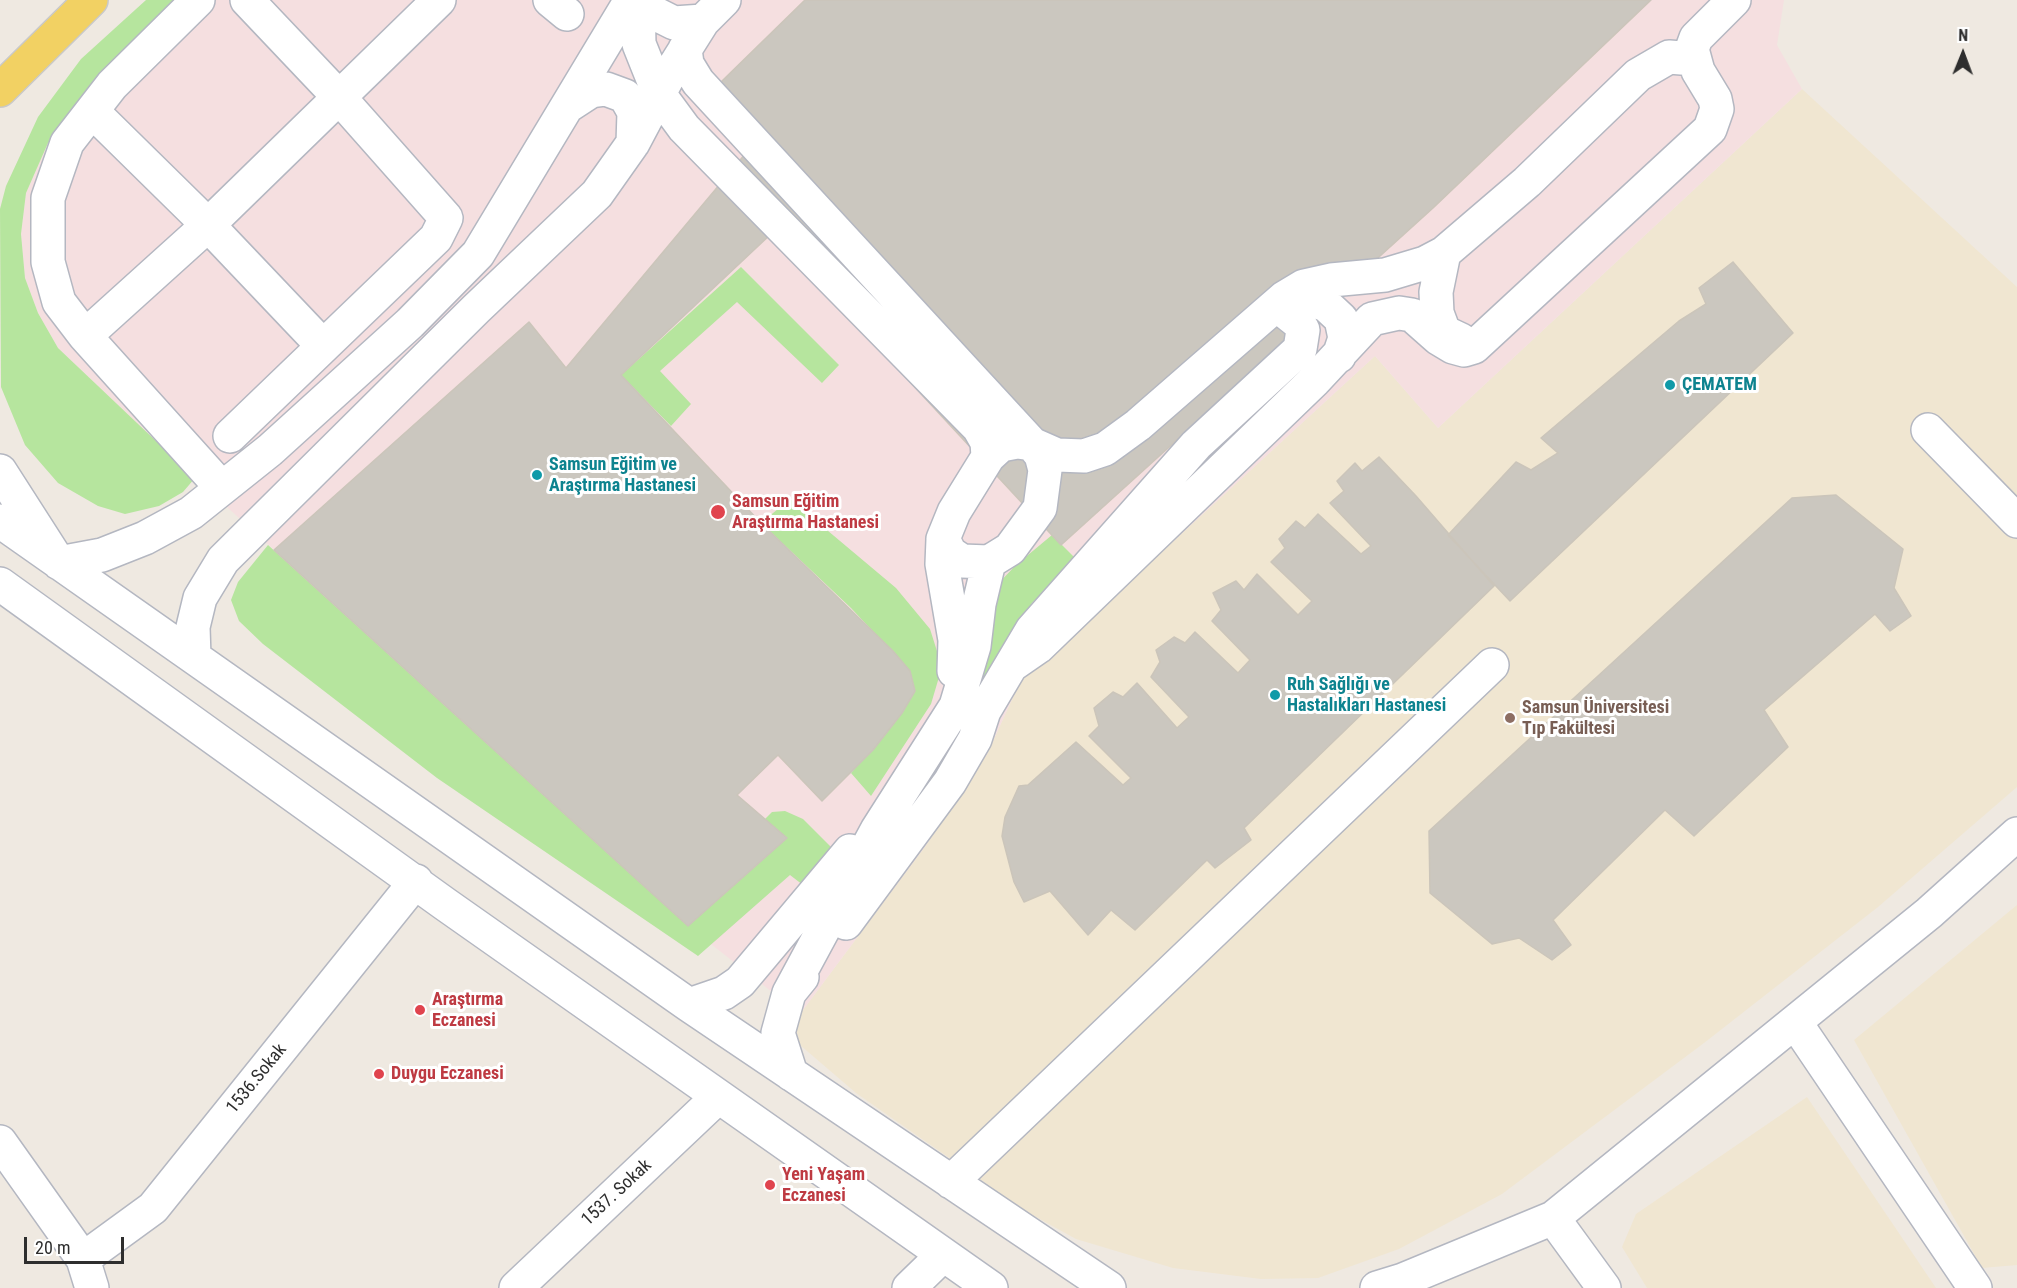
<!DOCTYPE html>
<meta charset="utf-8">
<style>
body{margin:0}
#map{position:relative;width:2017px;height:1288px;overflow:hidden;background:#efe9e1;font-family:"Roboto Condensed",sans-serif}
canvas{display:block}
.north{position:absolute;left:1933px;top:24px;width:60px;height:60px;-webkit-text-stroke:4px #fff;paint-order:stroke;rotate:1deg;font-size:16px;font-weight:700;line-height:24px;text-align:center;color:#2e2e2e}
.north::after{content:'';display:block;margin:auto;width:21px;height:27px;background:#2e2e2e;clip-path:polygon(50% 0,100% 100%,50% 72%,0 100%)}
.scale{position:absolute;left:24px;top:1237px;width:100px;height:27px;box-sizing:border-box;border:3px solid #2e2e2e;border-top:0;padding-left:8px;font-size:18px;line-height:21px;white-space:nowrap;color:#2e2e2e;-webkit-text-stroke:4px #fff;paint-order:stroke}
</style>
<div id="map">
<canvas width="2017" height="1288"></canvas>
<div class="north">N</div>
<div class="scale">20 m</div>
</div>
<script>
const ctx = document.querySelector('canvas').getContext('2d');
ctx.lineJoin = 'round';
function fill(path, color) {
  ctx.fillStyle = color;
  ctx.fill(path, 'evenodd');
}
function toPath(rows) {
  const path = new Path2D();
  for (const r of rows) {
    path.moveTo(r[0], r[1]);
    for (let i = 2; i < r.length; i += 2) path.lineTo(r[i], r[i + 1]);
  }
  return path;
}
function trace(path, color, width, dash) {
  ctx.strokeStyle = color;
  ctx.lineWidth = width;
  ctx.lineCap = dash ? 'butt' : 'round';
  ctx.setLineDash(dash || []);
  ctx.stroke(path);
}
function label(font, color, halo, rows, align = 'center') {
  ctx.font = font + ' "Roboto Condensed",sans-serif';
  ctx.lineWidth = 6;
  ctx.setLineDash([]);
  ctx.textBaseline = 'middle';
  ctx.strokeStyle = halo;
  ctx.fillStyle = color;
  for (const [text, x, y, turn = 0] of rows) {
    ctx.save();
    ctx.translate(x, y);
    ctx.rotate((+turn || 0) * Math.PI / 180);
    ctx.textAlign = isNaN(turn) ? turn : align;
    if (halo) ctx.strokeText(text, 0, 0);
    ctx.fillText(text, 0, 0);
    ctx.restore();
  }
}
const education = toPath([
 [1802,89,2017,287,2017,787,1878,907,1704,1043,1502,1194,1399,1249,1318,1278,1261,1279,1173,1268,1076,1239,1027,1212,856,1093,800,1045,796,1030,800,1014,924,848,987,754,1020,682,1375,356,1438,428],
 [2017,905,2017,1265,1982,1268,1854,1040],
 [1807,1097,1936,1288,1647,1288,1622,1247,1636,1214]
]);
const medical = toPath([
 [185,0,1784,0,1777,45,1802,89,1438,428,1375,356,1020,682,987,754,924,848,800,1014,688,926,195,478,58,348,38,313,25,278,21,234,26,193,48,143,89,89]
]);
const green = toPath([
 [146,0,185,0,89,89,48,143,26,193,21,234,25,278,38,313,58,348,195,478,183,492,159,506,125,514,98,506,58,483,25,445,1,387,0,209,6,186,38,117,81,59],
 [741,267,839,365,822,383,737,302,660,371,691,404,671,426,621,375],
 [790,499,896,588,930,629,942,667,931,704,871,796,851,773,902,713,915,691,910,671,851,608,761,523],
 [1052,535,1077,560,1032,603,939,773,897,831,989,656,995,587,1016,565],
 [268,545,688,926,786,839,764,820,772,812,785,811,803,819,836,852,803,885,790,875,698,956,437,778,263,644,239,621,231,600,238,582]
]);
const building = toPath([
 [805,0,1651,0,1433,208,1061,545,772,233,621,375,761,523,893,651,910,671,915,691,902,713,873,750,822,801,778,755,737,795,787,838,688,926,274,550,529,322,566,368,746,153,714,117,722,81,805,0],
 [1733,262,1793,333,1510,601,1448,535,1516,462,1531,470,1558,453,1541,438,1679,321,1706,304,1699,288,1733,262],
 [1379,457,1416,496,1494,586,1244,828,1251,840,1215,868,1207,860,1135,930,1111,910,1088,935,1050,891,1024,902,1014,882,1002,836,1005,817,1019,786,1028,785,1076,742,1123,785,1131,778,1089,736,1099,726,1094,708,1113,692,1123,697,1137,683,1177,728,1189,717,1151,677,1160,662,1156,650,1174,637,1185,643,1195,632,1238,673,1250,660,1212,621,1221,610,1213,593,1236,581,1244,590,1257,574,1298,615,1312,601,1271,562,1285,548,1279,539,1296,521,1305,528,1318,514,1361,554,1371,546,1330,503,1344,491,1337,481,1355,463,1362,471,1379,457],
 [1836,495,1903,549,1894,588,1911,616,1890,631,1875,614,1764,710,1788,747,1694,836,1665,810,1553,920,1571,945,1552,960,1519,938,1492,944,1430,893,1429,831,1792,498,1836,495]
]);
const minor = toPath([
 [198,0,112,85,67,143,48,198,48,262,59,302,85,336,222,488],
 [550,0,567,14],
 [638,0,639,44,659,94,684,128,979,428,987,442,988,457,954,512,943,539,950,553,962,561,989,562],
 [645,0,654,13,674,23,703,21],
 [685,49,687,64,698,82,1032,444,1041,455,1045,470,1040,508,1010,549,989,562,979,604,974,646,956,706,877,830,789,993],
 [568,106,591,91,606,89,625,96,634,112,633,143],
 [92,111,208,225,323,346],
 [1444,253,1436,292,1437,313,1444,332,1461,340],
 [85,336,208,225,439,0],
 [1928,430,2017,521],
 [230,436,436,238,446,218,338,96,247,0],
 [988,457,1001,445,1017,442,1032,444,1057,455,1084,456,1105,449,1138,425,1284,298,1304,286,1331,280,1385,275,1425,263,1444,253,1527,182,1638,75,1669,57,1694,59],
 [0,471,59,563,102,555,145,538,191,513,270,450,410,323,478,254,631,0],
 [0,521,689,1005,1109,1288],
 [943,539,942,564,955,640,954,671],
 [0,584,445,904,991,1288],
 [194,657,193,627,200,598,223,560,476,309,597,194,633,143,669,75,703,21,724,0],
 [1012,665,1038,647,1315,380,1372,319,1399,313,1412,315,1438,338,1453,347,1464,350,1474,347,1710,129,1717,109,1715,99,1698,71,1692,49,1696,38,1734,0],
 [846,923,950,782,975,739,984,711,1032,630,1196,445,1300,349,1303,330,1298,322,1283,310,1284,298,1295,296,1308,298,1326,305,1341,319,1345,338,1339,356],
 [689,1005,724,993,740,982,850,851],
 [1795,1022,1975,1288],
 [791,1074,778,1033,789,993,802,977],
 [0,1142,83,1259,92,1288],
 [951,1182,1492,665],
 [1553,1218,1604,1288],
 [83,1259,153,1208,416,881],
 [516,1288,718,1097],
 [909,1288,942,1256],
 [1377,1288,1403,1280,1553,1218,1929,913,2017,834]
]);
const major = toPath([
 [0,90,91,0]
]);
const markers = [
 [1670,385,6,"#0f9aa8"],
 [537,475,6,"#0f9aa8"],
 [718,512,8,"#e0444e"],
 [1275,695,6,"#0f9aa8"],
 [1510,718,6,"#8d6e63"],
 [420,1010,6,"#e0444e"],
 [379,1074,6,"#e0444e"],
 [770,1185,6,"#e0444e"]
];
const cultureNames = [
 ["ÇEMATEM",1682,385],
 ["Samsun Eğitim ve",549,465],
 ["Araştırma Hastanesi",549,486],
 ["Ruh Sağlığı ve",1287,685],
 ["Hastalıkları Hastanesi",1287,706]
];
const healthNames = [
 ["Samsun Eğitim",732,502],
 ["Araştırma Hastanesi",732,523],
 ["Araştırma",432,1000],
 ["Eczanesi",432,1021],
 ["Duygu Eczanesi",391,1074],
 ["Yeni Yaşam",782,1175],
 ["Eczanesi",782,1196]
];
const educationNames = [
 ["Samsun Üniversitesi",1522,708],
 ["Tıp Fakültesi",1522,729]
];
const streetNames = [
 ["1536.Sokak",257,1079,-51],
 ["1537. Sokak",617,1193,-43]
];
fill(education, '#f0e6d1');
fill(medical, '#f5dfe0');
fill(green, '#b6e59e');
fill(building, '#cbc7bf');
trace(building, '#cbc5ba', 1.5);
trace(minor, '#b4b7c1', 36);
trace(major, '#c9c9c9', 36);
trace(minor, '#fff', 33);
trace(major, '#f2d163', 33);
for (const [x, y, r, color] of markers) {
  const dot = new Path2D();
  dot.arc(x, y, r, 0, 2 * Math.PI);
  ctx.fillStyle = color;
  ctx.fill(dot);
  trace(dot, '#fff', 2);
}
label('bold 18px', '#0d838f', '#fff', cultureNames, 'left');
label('bold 18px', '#be3a42', '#fff', healthNames, 'left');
label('bold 18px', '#785e54', '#fff', educationNames, 'left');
label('18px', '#2e2e2e', '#fff', streetNames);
</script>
